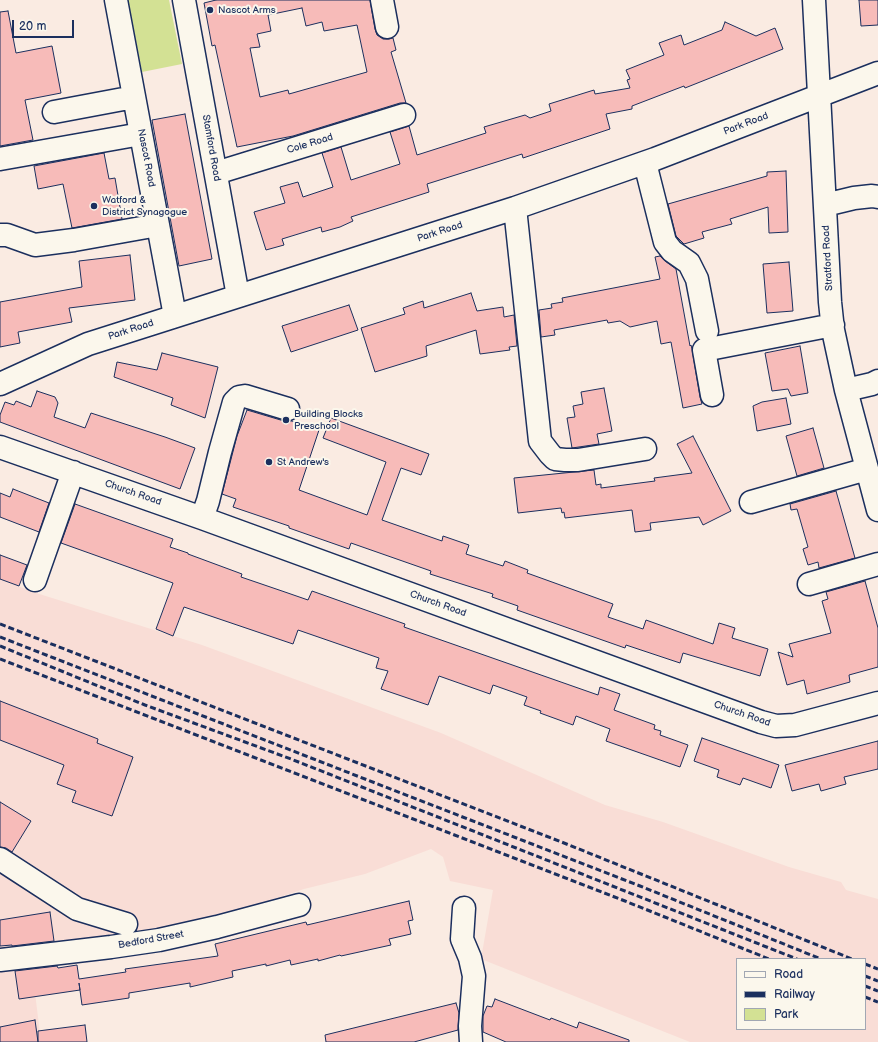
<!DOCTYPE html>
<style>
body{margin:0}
#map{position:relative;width:878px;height:1042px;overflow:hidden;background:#faebe2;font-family:"Balsamiq Sans",sans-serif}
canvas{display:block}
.legend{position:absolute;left:736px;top:958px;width:130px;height:72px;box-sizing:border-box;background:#fbf7ec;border:1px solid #a1a7b3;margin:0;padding:5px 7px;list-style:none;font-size:12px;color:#1b2f5e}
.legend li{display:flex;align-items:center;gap:8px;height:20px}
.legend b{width:20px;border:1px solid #a1a7b3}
.scale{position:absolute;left:12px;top:20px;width:62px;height:18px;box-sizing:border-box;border:2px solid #1b2f5e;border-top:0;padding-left:5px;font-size:12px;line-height:14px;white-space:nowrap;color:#1b2f5e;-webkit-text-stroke:3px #fbf7ec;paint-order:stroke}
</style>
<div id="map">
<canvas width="878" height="1042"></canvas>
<ul class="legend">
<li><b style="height:5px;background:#fbf7ec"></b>Road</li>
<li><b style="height:5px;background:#1b2f5e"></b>Railway</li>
<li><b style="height:11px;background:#d3e194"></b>Park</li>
</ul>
<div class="scale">20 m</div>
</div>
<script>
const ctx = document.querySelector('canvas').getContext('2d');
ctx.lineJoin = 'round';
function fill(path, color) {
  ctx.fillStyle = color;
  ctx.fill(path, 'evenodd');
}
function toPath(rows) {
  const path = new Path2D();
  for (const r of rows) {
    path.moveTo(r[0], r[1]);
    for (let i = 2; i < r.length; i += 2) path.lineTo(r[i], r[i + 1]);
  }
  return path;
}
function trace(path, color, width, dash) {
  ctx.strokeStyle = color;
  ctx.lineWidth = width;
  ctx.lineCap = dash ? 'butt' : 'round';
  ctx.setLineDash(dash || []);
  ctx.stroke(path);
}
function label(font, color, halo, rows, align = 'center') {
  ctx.font = font + ' "Balsamiq Sans",sans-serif';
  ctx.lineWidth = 4;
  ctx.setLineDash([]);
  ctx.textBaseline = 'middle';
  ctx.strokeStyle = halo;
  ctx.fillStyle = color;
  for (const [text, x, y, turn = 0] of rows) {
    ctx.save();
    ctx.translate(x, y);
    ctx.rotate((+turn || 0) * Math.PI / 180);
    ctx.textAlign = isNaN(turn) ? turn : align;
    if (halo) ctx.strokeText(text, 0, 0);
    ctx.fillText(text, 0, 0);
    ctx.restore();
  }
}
const built = toPath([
 [0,579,33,592,202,645,441,733,605,805,663,822,789,867,841,882,846,890,878,899,878,1042,690,1042,481,959,493,890,450,881,443,857,431,849,365,874,304,889,178,931,0,953],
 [737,959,865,959,865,1029,737,1029],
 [32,968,41,1042,0,1042,0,972]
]);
const green = toPath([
 [128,0,169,0,182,64,142,72]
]);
const building = toPath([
 [216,0,370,0,375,29,377,35,383,39,389,39,393,38,396,50,391,52,406,103,400,103,293,136,237,147,215,45,212,46,204,3,216,0],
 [302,8,306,26,322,22,324,31,357,25,367,72,289,94,288,90,260,97,250,48,260,47,257,34,271,31,268,15,302,8],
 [859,0,878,0,878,25,861,26,859,0],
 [8,11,16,53,52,46,61,93,25,100,33,140,0,146,0,12,8,11],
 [725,22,756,36,775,28,783,49,685,88,684,86,632,106,632,109,606,114,610,129,523,158,522,154,427,184,429,192,351,217,353,221,340,227,322,232,321,227,282,239,284,245,266,250,254,212,285,203,280,187,298,182,303,197,333,187,322,153,341,147,351,180,400,164,390,132,409,126,417,155,486,133,484,127,525,115,530,118,551,111,549,104,594,90,595,94,630,88,627,80,630,79,626,70,664,55,659,43,681,35,684,45,722,30,725,22],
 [185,114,212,259,179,266,152,120,185,114],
 [104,153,109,179,115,178,122,219,72,228,63,184,38,189,34,166,104,153],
 [786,171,788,232,769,233,768,207,730,219,732,224,702,232,704,238,684,244,676,236,668,204,767,176,767,172,786,171],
 [130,255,135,300,69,308,72,322,18,332,20,343,0,347,0,302,82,287,79,261,130,255],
 [660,256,665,261,676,269,690,346,691,345,692,349,700,397,702,404,683,408,671,342,661,344,657,321,630,327,620,321,608,323,607,320,554,330,555,335,541,337,539,310,552,308,551,304,563,302,562,298,660,279,655,257,660,256],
 [789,262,793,311,767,313,763,264,789,262],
 [471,293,477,311,503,307,504,317,514,315,517,346,509,347,510,350,480,354,476,330,426,346,427,356,375,372,361,328,405,314,403,308,423,301,424,308,471,293],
 [349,305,358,330,291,352,282,326,349,305],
 [800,346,808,393,791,396,788,389,772,391,765,353,800,346],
 [162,353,218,367,205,418,171,405,173,398,114,377,117,362,157,370,162,353],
 [604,388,612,431,597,434,599,444,572,448,567,418,575,417,573,406,583,404,581,392,604,388],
 [37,391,55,397,58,403,54,417,85,428,91,413,165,437,195,448,180,489,0,422,0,415,5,402,14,405,16,401,31,407,37,391],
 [786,398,791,424,757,431,753,406,762,402,786,398],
 [247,410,284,421,292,421,319,430,299,490,367,515,386,462,323,438,331,418,429,454,421,475,401,468,382,520,442,541,443,536,469,545,466,554,503,566,505,561,528,570,527,573,613,604,608,617,643,629,646,620,713,644,719,623,735,628,732,638,768,649,760,676,683,653,680,663,626,645,625,648,517,610,518,606,492,597,493,594,430,574,431,571,351,543,349,549,289,528,289,526,233,507,236,499,222,494,237,436,247,410],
 [813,428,824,468,797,476,786,436,813,428],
 [693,436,731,511,703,525,699,517,650,523,651,530,635,532,632,510,565,518,564,512,562,513,561,508,518,513,514,478,594,470,596,485,601,484,601,488,655,481,654,478,692,473,677,444,693,436],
 [13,489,49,503,39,532,0,517,0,493,10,497,13,489],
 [836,491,855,558,819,568,818,562,808,565,803,549,808,547,797,509,791,510,790,504,836,491],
 [75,504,173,539,170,547,188,553,188,554,242,574,241,577,282,591,308,600,312,591,405,624,404,627,598,695,600,687,620,694,614,710,655,725,654,729,661,731,660,735,688,745,680,767,606,741,610,729,576,716,573,725,540,713,541,711,524,705,527,697,493,685,490,694,439,676,428,705,381,689,388,671,376,668,379,658,298,630,293,644,184,607,173,636,156,629,173,583,61,543,75,504],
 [0,555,27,565,19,586,0,579,0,555],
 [865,581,878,628,878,667,849,675,850,682,807,694,804,680,787,685,778,652,793,657,789,644,831,633,822,601,828,599,826,592,865,581],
 [0,701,98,739,97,743,133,757,112,816,72,802,76,791,57,784,64,765,0,740,0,701],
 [702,738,779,765,771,788,743,778,740,785,717,777,719,770,694,761,702,738],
 [878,741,878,769,844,777,846,784,821,791,819,784,792,791,785,765,878,741],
 [0,802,31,821,12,852,6,848,0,847,0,802],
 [409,901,413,920,408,921,411,934,389,939,391,945,341,956,340,955,318,961,318,959,291,965,290,960,266,966,266,964,232,971,233,977,190,987,190,983,129,993,129,998,82,1005,79,983,80,990,19,999,15,971,57,966,58,968,77,965,79,979,126,972,125,969,218,956,215,944,306,922,307,925,409,901],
 [50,912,54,941,12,946,12,945,0,946,0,920,50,912],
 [495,999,550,1020,551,1018,577,1028,579,1022,629,1040,629,1042,506,1042,483,1032,483,1016,487,1006,492,1007,495,999],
 [456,1003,459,1013,458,1030,414,1042,326,1042,325,1035,456,1003],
 [35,1020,38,1042,0,1042,0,1027,35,1020],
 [85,1025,87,1042,38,1042,38,1031,85,1025]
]);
const minor = toPath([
 [116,0,175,316],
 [184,0,238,296],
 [382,0,387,27],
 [814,0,830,302,833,330,846,390,878,510],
 [54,112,134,97],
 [0,159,141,134],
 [645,163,665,242,672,251,689,263,697,279,707,331],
 [216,173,404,115],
 [825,205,854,198,872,196,878,197],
 [515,208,540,441,550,454,555,459,565,460,578,460,645,449],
 [0,235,7,235,35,245,74,240,158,225],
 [0,384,88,344,515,208,655,159,878,73],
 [846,390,872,384,878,381],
 [712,395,704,350,833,325],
 [0,447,202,518,761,722,776,726,795,725,878,703],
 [751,502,867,469],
 [202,518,208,501,220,452,234,402,239,397,245,396,288,409],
 [35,580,73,472],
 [809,584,878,564],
 [0,859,77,909,126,924],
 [464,908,462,939,470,958,474,976,470,1026,471,1042],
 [0,960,111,947,159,940,217,927,299,905]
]);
const rail = toPath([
 [0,624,564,843,852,959],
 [0,637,640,886,821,959],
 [0,646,145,705,291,759,797,959],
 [0,659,625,901,769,959],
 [865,964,878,969],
 [865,976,878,981],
 [865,986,878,991],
 [865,997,878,1002]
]);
const markers = [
 [210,10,4,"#1b2f5e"],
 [94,206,4,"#1b2f5e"],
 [286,420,4,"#1b2f5e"],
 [269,462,4,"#1b2f5e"]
];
const poiNames = [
 ["Nascot Arms",218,10],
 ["Watford &",102,200],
 ["District Synagogue",102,212],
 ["Building Blocks",294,414],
 ["Preschool",294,426],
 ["St Andrew's",277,462]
];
const streetNames = [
 ["Park Road",746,124,-21],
 ["Cole Road",310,144,-17],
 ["Stamford Road",211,148,80],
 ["Nascot Road",146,158,79],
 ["Park Road",440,232,-18],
 ["Stratford Road",828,258,-93],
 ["Park Road",131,330,-18],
 ["Church Road",133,493,19],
 ["Church Road",438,604,20],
 ["Church Road",742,714,19],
 ["Bedford Street",151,940,-10]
];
fill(built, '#f9ddd6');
fill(green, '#d3e194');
fill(building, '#f7bbb9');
trace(building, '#1b2f5e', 1);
trace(minor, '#1b2f5e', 25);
trace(minor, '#fbf7ec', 22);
trace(rail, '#1b2f5e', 3, [6, 3]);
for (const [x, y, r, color] of markers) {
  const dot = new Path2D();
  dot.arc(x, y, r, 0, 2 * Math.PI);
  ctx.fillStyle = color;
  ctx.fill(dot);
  trace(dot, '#fbf7ec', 1.5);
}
label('10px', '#1b2f5e', '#fbf7ec', poiNames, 'left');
label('10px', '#1b2f5e', '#fbf7ec', streetNames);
</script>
